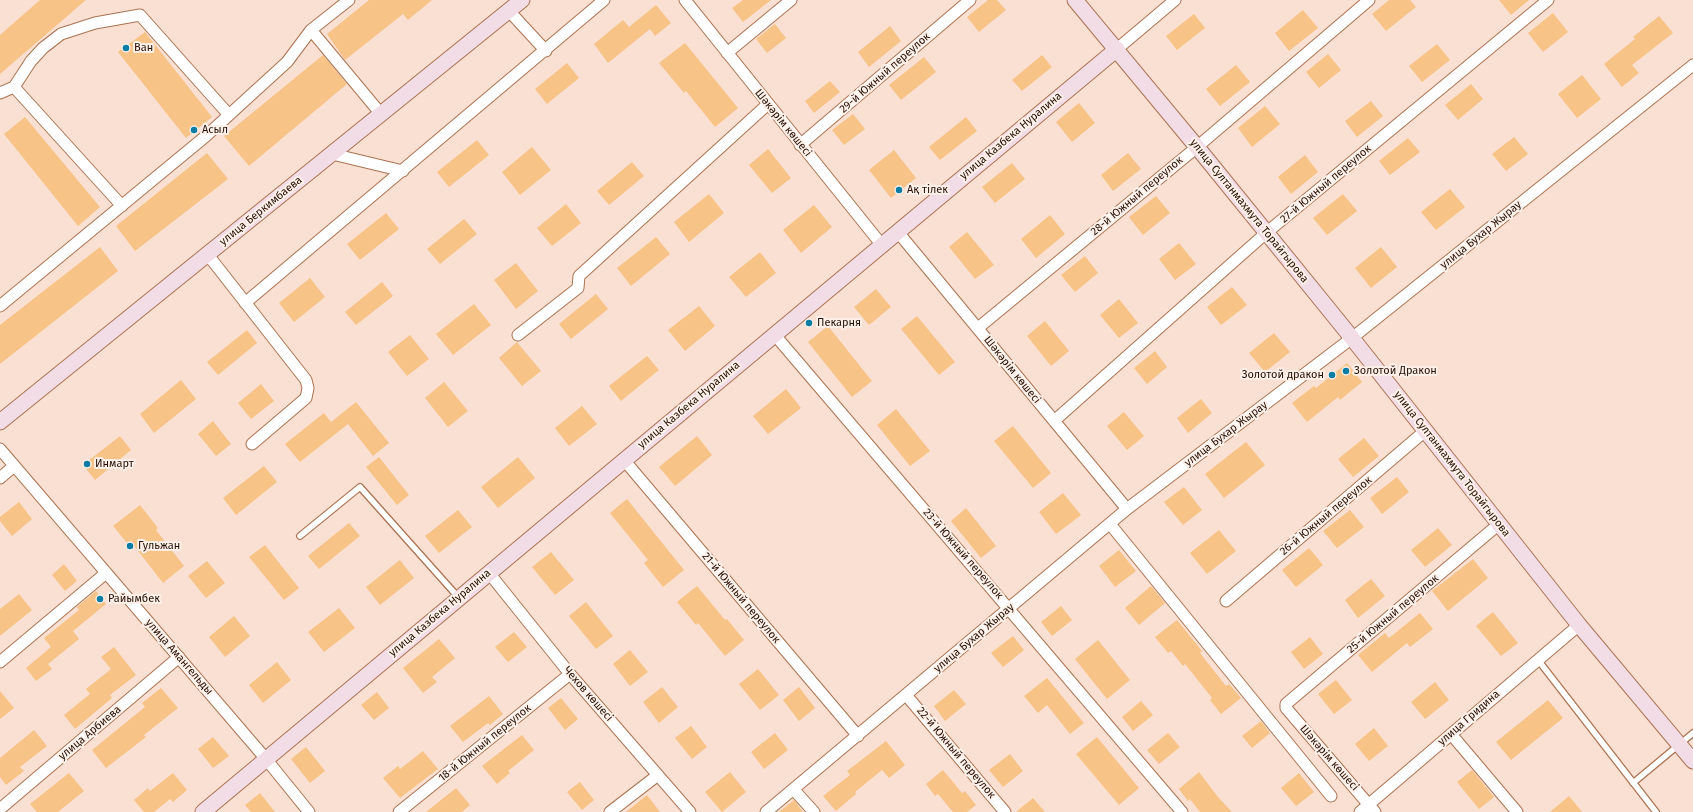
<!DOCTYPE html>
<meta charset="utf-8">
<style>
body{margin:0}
canvas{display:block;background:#fae0d2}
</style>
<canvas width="1693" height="812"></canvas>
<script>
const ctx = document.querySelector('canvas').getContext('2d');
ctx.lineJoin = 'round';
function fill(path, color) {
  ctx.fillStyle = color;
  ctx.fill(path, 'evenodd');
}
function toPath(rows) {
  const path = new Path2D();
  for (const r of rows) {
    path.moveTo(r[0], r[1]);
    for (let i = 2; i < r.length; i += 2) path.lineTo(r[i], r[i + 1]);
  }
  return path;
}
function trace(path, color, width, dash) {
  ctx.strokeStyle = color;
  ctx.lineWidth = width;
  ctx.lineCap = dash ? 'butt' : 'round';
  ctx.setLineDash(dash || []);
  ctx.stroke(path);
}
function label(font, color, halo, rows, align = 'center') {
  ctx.font = font + ' "Fira Sans",sans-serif';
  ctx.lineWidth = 4;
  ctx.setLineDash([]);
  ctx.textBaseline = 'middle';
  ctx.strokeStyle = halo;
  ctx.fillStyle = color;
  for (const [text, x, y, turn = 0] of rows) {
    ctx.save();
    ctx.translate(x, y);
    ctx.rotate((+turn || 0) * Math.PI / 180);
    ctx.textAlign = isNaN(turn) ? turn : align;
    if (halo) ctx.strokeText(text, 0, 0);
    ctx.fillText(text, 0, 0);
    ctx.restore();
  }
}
const building = toPath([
 [40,0,86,0,0,74,0,35],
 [369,0,432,0,408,20,403,14,345,60,327,34],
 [743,0,771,0,743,22,732,8],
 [988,0,997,0,1006,10,979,32,967,17],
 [1389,0,1410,0,1416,7,1386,31,1372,14],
 [1499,0,1529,0,1511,15],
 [656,5,671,23,655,36,650,29,608,63,594,44,623,20,629,27],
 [1303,10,1318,28,1289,51,1275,33],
 [1553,13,1568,32,1543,52,1528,33],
 [1194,14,1205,28,1177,50,1166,36],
 [1659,16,1673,33,1632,65,1639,73,1622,87,1604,64,1635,39,1633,37],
 [775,24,786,38,767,53,756,39],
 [890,26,901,41,869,67,858,52],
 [145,32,212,117,186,138,118,52],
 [685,43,738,108,715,127,686,91,684,93,659,63],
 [1437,44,1450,60,1422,82,1409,66],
 [1328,54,1341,70,1319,88,1306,72],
 [323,55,347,84,249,166,224,136],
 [1042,55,1052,67,1022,91,1012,80],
 [924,57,936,72,901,100,889,85],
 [567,63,579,78,547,104,535,89],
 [1236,65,1250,82,1220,106,1206,89],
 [1582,75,1601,99,1577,118,1558,94],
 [830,81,840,92,814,113,805,101],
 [1471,84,1483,99,1458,120,1445,105],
 [1371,101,1383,116,1357,137,1345,121],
 [1079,103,1095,123,1072,142,1056,122],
 [1265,106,1280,124,1252,147,1238,128],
 [853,114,865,129,844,145,832,130],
 [25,117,100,207,78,226,4,134],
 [966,117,977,131,940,160,929,147],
 [1514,137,1528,154,1506,171,1492,154],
 [1408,138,1420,152,1390,175,1379,161],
 [477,140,489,155,449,187,437,172],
 [532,147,551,170,520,195,502,172],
 [768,149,791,178,772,193,749,165],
 [894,150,916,178,891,198,869,170],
 [207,153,228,179,135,251,116,226],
 [1128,153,1141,169,1113,191,1101,175],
 [1305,155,1318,172,1291,194,1278,177],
 [632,162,644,176,609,205,597,191],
 [1012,163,1025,179,995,203,982,187],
 [1450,189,1465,207,1436,230,1421,212],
 [709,194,724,213,689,242,674,222],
 [1343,194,1357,211,1327,235,1313,218],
 [1156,196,1170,213,1143,235,1129,217],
 [566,204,581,223,552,246,537,228],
 [814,205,832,227,801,253,783,230],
 [386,213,399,229,360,260,347,244],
 [1050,215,1065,234,1036,258,1021,239],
 [464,219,477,234,440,264,427,249],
 [967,232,994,265,975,279,949,247],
 [656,237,670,254,631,286,617,268],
 [1179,243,1196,264,1175,280,1159,259],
 [100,247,118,271,0,364,0,325],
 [1381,247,1397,267,1371,288,1355,268],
 [760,252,776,273,746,297,729,277],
 [1085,256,1098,273,1075,292,1061,275],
 [516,263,538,291,516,309,494,280],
 [310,278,325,297,294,322,279,303],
 [382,282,393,296,356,325,345,312],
 [1232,287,1247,305,1221,325,1207,307],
 [876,289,891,307,869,325,854,307],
 [596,294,608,309,571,339,559,324],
 [1119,299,1138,323,1119,338,1100,315],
 [474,304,491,325,453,355,436,334],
 [699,306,715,326,685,351,668,330],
 [917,316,955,362,939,375,901,329],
 [1045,321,1069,351,1051,366,1027,336],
 [828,326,872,381,852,397,808,342],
 [247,330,257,343,218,375,207,362],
 [1274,333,1290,352,1265,372,1249,353],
 [410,335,429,359,407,376,388,352],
 [517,342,541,371,522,386,499,358],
 [1155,351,1167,367,1147,384,1134,368],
 [647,356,659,370,621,401,609,386],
 [1347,363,1362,382,1340,400,1338,397,1307,422,1292,403,1314,386,1316,388],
 [181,380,196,399,154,433,140,414],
 [444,382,468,411,448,427,425,398],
 [261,384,274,401,251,419,238,403],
 [786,389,801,408,768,434,753,416],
 [1201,399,1212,413,1188,433,1177,418],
 [356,402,389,443,373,456,348,424,300,462,285,444,324,413,331,422],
 [582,406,597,424,569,446,555,428],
 [896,409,930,451,910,466,877,425],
 [1124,412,1144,436,1127,450,1107,426],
 [213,421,231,444,216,456,198,434],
 [1013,426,1051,473,1033,488,994,441],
 [120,436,131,450,95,480,83,465],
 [697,436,712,455,675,486,659,467],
 [1364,438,1379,456,1353,477,1338,459],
 [1246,442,1265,465,1224,498,1205,474],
 [379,457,409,495,397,505,366,467],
 [518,457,535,478,498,508,481,487],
 [264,466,277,482,236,515,223,498],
 [1397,477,1409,492,1382,514,1370,498],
 [1184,487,1202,510,1183,525,1164,502],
 [1063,493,1081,515,1056,534,1039,512],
 [627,499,684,570,663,587,644,563,648,560,610,513],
 [19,502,32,519,12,536,0,521,0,517],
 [140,505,158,528,156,530,184,566,163,583,135,547,132,549,113,526],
 [966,508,996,546,981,558,951,521],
 [458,510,472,527,439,553,425,536],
 [1350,510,1364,527,1337,548,1323,531],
 [349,523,360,536,319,569,308,556],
 [1438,528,1452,545,1425,567,1411,550],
 [1219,530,1236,551,1207,574,1190,553],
 [265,545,299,588,284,600,249,557],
 [1309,548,1323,565,1296,587,1282,570],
 [1119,550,1136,571,1115,587,1099,566],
 [551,552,574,580,555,595,532,567],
 [1473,559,1488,578,1448,611,1432,591],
 [400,560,414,578,380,605,366,587],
 [207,561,225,583,206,598,188,576],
 [64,564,77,581,65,591,52,575],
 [1371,579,1385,596,1358,618,1345,600],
 [697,586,725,620,727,619,744,640,725,656,698,623,696,625,677,602],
 [1151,586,1165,603,1139,625,1125,608],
 [96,591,106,604,73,631,79,639,48,664,52,669,36,681,26,668,51,647,44,638,79,610,77,607],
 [19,594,32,610,0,636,0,609],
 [586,602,613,636,596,649,569,616],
 [1061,606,1072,620,1052,636,1041,622],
 [339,608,355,628,324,652,308,632],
 [1493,612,1518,643,1501,656,1476,626],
 [1420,613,1433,629,1410,647,1407,643,1372,672,1358,655,1385,633,1389,638],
 [234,616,250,636,225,657,209,637],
 [1177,620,1202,651,1200,653,1226,686,1229,684,1241,698,1221,714,1210,700,1212,698,1185,664,1183,666,1171,651,1168,653,1155,637],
 [514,632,527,647,508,662,495,647],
 [1013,636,1024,650,1003,667,991,653],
 [1310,637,1323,654,1304,669,1291,652],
 [439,639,455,658,432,677,437,682,423,693,403,668],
 [1098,640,1130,680,1107,699,1075,659],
 [114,647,136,675,110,695,112,698,75,729,64,715,90,694,86,689,111,669,101,657],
 [630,650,648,672,630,686,613,664],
 [277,662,291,680,263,703,249,685],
 [758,669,779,695,760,710,739,684],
 [1047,678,1084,723,1070,734,1047,705,1038,713,1024,696],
 [1336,680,1352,700,1334,714,1318,694],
 [1435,682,1449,700,1425,719,1411,702],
 [662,687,678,707,659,723,643,702],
 [799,687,815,708,799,721,783,700],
 [161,688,178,708,144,735,146,737,106,768,92,750,145,707,142,703],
 [954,690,966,704,945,721,934,706],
 [0,691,14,708,0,719],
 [377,692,389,708,374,720,361,705],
 [489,696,503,714,490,725,488,723,463,742,450,726],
 [561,698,578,719,565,730,548,708],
 [1548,700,1563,718,1511,760,1496,742],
 [1141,701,1153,715,1133,731,1122,717],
 [1261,721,1270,733,1252,748,1242,736],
 [691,726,707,747,692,759,675,738],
 [1374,728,1388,746,1369,761,1355,744],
 [34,730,47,746,20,767,24,771,6,785,0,777,0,758],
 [775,733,788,750,764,769,751,752],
 [1168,733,1180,747,1159,764,1147,750],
 [522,735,534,750,508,771,510,773,497,784,482,766],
 [213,737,229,756,213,768,198,749],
 [1097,737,1139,788,1119,805,1076,754],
 [886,741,905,765,889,778,882,770,855,792,856,794,836,811,823,796,850,775,847,771],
 [306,747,325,771,310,783,291,759],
 [423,751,438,769,400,798,383,778,398,766,400,769],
 [1010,754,1023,771,1003,787,989,770],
 [943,770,962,793,965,791,976,805,967,812,953,812,938,794,935,796,926,784],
 [1472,770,1494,797,1479,809,1457,782],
 [730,772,746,792,722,812,705,792],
 [1199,772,1218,797,1232,812,1200,812,1190,799,1188,801,1179,789],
 [69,773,84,791,58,812,37,812,30,804],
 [173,773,187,790,173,802,170,799,154,812,144,812,134,800,148,788,150,791],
 [1299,773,1314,792,1296,806,1281,788],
 [580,782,594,800,582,810,567,792],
 [456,788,470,805,462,812,426,812],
 [260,793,275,812,251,812,245,805],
 [647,795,660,812,626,812],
 [1569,796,1582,812,1550,812],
 [1033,798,1045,812,1016,812],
 [794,800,803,812,779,812]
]);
const lane = toPath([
 [300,536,360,487,459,598],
 [1538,660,1656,812],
 [1633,783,1693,733]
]);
const street = toPath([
 [685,0,881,244],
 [509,11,546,51],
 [311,30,381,114],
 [1117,49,1175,0],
 [727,53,791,0],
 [14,87,31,61,43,48,61,34,95,23,140,15,229,115],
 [0,93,14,87,122,206],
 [800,145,970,0],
 [332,154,403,171],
 [897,231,1127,509],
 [208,255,306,380,308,388,306,398,252,444],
 [245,303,604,0],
 [0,306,206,136,287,62,311,30,349,0],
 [978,328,1197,147,1369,0],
 [774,334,1182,812],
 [518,335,578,288,579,276,768,104],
 [1054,421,1266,233,1548,0],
 [0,449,266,759,309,812],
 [624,460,858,736],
 [0,478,14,466],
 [1110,524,1331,796],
 [489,573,570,674,690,812],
 [1226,601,1425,431],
 [0,662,106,573],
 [906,695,1005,812],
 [1451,734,1517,812],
 [794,790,814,812],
 [0,809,179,657],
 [399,812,570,674],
 [610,812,658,775],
 [766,812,1127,509,1352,338,1693,65],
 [1360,812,1579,625],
 [1375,812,1286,708,1286,704,1499,524]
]);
const secondary = toPath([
 [1075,0,1197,147,1352,338,1579,625,1693,761],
 [0,422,522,0],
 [203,812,1117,49]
]);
const markers = [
 [126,48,4,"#0a7da5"],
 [194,130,4,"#0a7da5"],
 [899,190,4,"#0a7da5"],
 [809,323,4,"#0a7da5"],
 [1346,371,4,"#0a7da5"],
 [1332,375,4,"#0a7da5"],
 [87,464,4,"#0a7da5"],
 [130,546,4,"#0a7da5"],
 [100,599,4,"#0a7da5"]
];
const poiNames = [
 ["Ван",134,48],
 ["Асыл",202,130],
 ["Ақ тілек",907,190],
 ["Пекарня",817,323],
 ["Золотой Дракон",1354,371],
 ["Золотой дракон",1324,375,"right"],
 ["Инмарт",95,464],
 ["Гульжан",138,546],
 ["Райымбек",108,599]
];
const streetNames = [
 ["29-й Южный переулок",885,73,-41],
 ["Шәкәрім көшесі",783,123,51],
 ["улица Казбека Нуралина",1011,136,-40],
 ["27-й Южный переулок",1326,184,-40],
 ["28-й Южный переулок",1137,196,-40],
 ["улица Беркимбаева",261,211,-39],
 ["улица Султанмахмута Торайгырова",1249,211,51],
 ["улица Бухар Жырау",1481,235,-39],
 ["Шәкәрім көшесі",1012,370,51],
 ["улица Казбека Нуралина",689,405,-40],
 ["улица Бухар Жырау",1226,434,-37],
 ["улица Султанмахмута Торайгырова",1452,464,52],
 ["26-й Южный переулок",1326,516,-40],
 ["23-й Южный переулок",963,554,49],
 ["21-й Южный переулок",741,598,50],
 ["улица Казбека Нуралина",440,613,-40],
 ["25-й Южный переулок",1393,614,-40],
 ["улица Бухар Жырау",974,638,-40],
 ["улица Амангельды",179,657,49],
 ["Чехов көшесі",588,694,49],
 ["улица Гридина",1469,718,-41],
 ["улица Арбиева",90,733,-40],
 ["18-й Южный переулок",485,743,-39],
 ["22-й Южный переулок",956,753,50],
 ["Шәкәрім көшесі",1329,758,49]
];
fill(building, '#f7c386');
trace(lane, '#ab7352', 8);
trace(street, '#ab7352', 13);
trace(secondary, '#ab7352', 17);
trace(lane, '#fff', 5.5);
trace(street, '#fff', 11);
trace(secondary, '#f2dde7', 15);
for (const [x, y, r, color] of markers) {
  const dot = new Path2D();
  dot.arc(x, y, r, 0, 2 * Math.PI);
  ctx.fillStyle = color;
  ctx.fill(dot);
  trace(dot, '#fdf0e9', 1.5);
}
label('11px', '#271105', '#fdf0e9', poiNames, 'left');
label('11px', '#271105', '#fdf0e9', streetNames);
</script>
